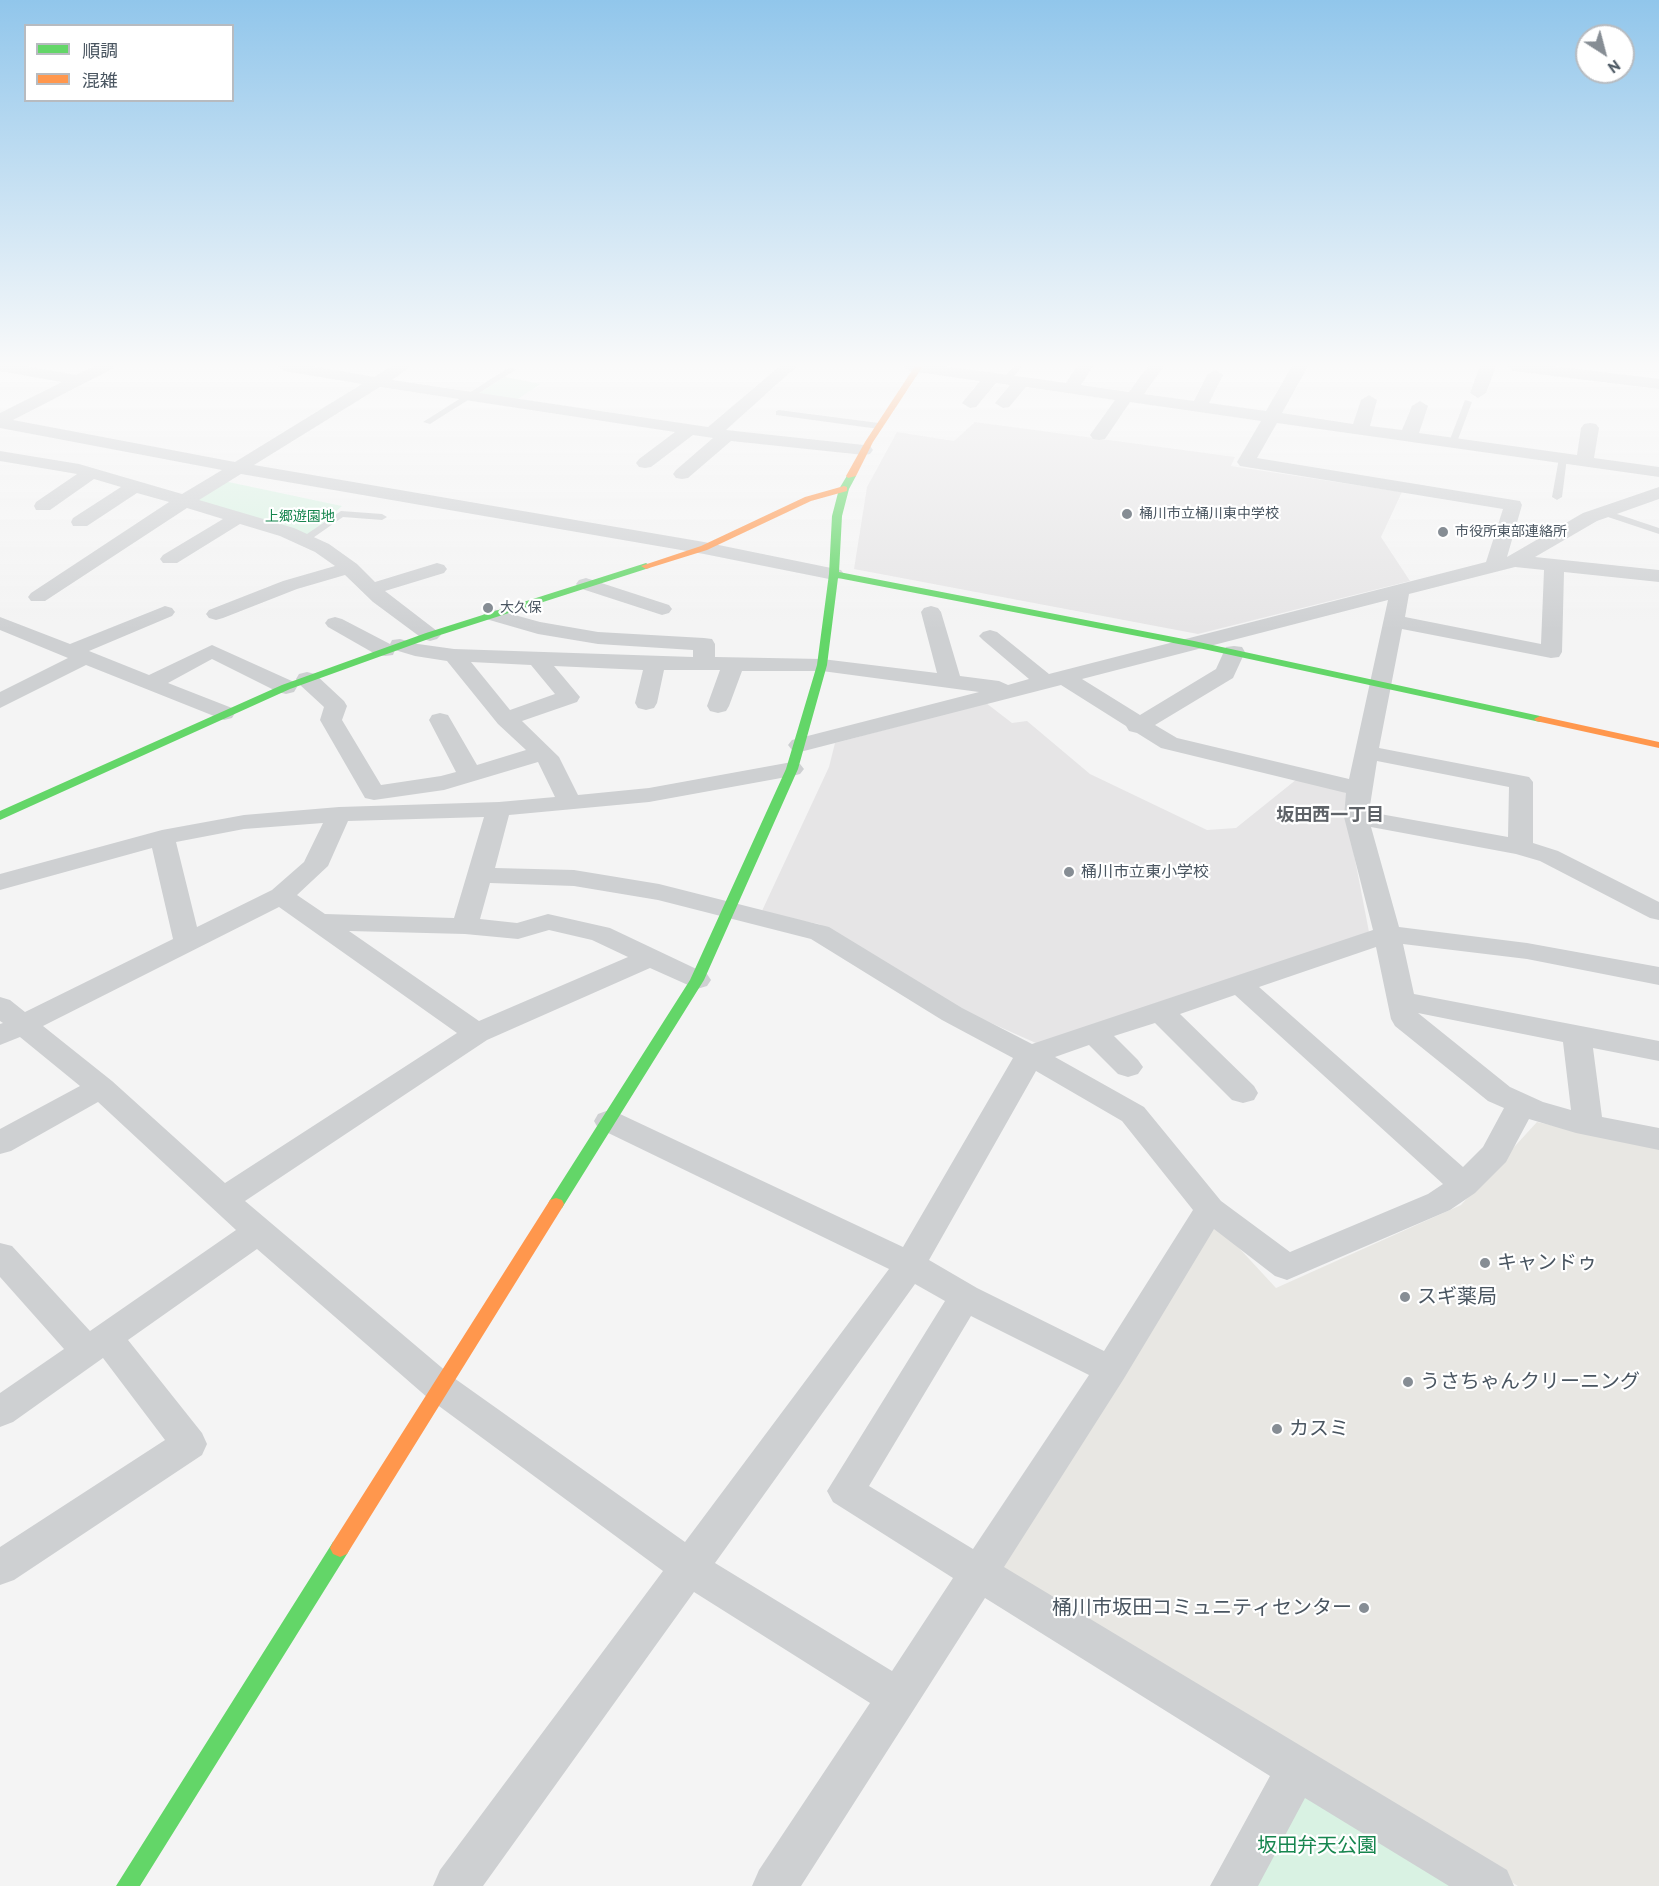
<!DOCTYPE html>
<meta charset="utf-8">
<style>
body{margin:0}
#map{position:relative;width:1659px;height:1886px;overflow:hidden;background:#f4f4f4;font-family:"PT Sans","Noto Sans JP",sans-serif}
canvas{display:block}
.legend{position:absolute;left:24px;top:24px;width:210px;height:78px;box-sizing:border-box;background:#fff;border:2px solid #b7bbc0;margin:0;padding:8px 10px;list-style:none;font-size:18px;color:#4a5661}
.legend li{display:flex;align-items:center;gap:12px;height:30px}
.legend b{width:30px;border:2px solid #b7bbc0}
.north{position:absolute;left:1575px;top:24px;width:60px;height:60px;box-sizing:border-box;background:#fff;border:2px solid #b7bbc0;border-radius:50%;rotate:144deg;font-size:16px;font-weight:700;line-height:24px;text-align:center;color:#4a5661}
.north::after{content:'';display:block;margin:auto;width:21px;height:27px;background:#868d94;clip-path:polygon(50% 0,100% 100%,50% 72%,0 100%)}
</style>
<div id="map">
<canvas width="1659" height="1886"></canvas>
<ul class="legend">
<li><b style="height:8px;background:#63d668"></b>順調</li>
<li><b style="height:8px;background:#ff974d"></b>混雑</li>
</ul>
<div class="north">N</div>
</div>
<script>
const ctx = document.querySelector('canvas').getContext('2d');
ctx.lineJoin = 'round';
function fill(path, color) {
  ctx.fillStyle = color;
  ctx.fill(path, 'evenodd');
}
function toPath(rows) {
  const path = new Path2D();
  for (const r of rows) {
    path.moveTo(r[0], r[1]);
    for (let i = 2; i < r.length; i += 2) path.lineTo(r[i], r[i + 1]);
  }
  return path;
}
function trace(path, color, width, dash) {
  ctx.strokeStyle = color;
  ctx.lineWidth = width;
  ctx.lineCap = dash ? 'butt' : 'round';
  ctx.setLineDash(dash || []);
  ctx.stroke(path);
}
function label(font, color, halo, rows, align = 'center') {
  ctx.font = font + ' "PT Sans","Noto Sans JP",sans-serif';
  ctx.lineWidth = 4.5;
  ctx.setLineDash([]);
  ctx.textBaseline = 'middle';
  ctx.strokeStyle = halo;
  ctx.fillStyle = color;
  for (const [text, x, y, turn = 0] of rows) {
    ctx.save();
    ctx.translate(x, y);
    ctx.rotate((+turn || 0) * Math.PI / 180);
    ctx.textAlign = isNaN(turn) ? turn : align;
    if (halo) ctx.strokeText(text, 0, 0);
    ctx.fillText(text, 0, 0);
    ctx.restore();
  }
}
const commercial = toPath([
 [1537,1122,1659,1149,1659,1886,1518,1886,995,1572,1215,1222,1276,1288,1461,1205]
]);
const education = toPath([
 [975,422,1235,457,1231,466,1402,492,1381,537,1410,581,1198,634,854,569,867,487,897,432,954,441],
 [986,703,1012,723,1027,721,1090,774,1207,830,1236,828,1297,779,1336,787,1347,794,1346,813,1369,932,1038,1044,962,1010,819,924,761,913,829,767,835,743]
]);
const green = toPath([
 [505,377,541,384,513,402,476,395],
 [219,480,342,506,304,540,184,501],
 [1302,1789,1460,1886,1250,1886]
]);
const lane = toPath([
 [1014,366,1022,366,1010,381,1004,381,1003,379,1014,366],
 [510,367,517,369,430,424,423,422,510,367],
 [1465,400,1472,402,1457,442,1450,444,1449,442,1465,400],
 [779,410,879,423,883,426,879,429,776,415,776,411,779,410],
 [1563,455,1567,458,1562,497,1557,500,1552,497,1559,458,1563,455],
 [1605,510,1659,528,1659,534,1602,515,1600,513,1605,510],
 [341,511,382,514,387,517,382,520,343,517,307,542,301,542,301,538,341,511]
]);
const street = toPath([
 [0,366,26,366,76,375,94,366,114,366,112,369,13,420,235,462,362,384,285,371,277,366,312,366,374,377,392,366,411,366,392,380,708,427,780,366,797,366,726,430,864,445,870,446,873,450,870,454,864,455,731,441,688,478,682,479,676,478,673,474,676,470,713,438,693,435,651,467,645,468,639,467,636,463,639,459,675,432,380,387,254,465,704,542,841,570,844,574,841,578,834,580,704,554,241,474,199,500,294,528,329,544,357,564,375,582,437,563,444,565,447,569,444,573,385,591,437,631,441,635,437,639,430,641,423,639,373,602,345,575,297,589,223,618,216,620,209,618,206,614,209,610,283,581,335,566,315,552,280,536,240,524,177,563,163,563,160,559,163,555,223,519,187,508,45,601,31,601,28,597,31,593,169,502,137,493,87,526,73,526,71,522,73,518,121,487,94,479,50,510,36,510,34,506,36,502,77,474,0,461,0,451,79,464,182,494,222,470,0,428,0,413,62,382,0,371,0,366],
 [903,366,944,366,1066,383,1077,366,1093,366,1081,385,1129,392,1148,366,1164,366,1144,394,1194,401,1207,375,1215,370,1223,375,1209,403,1266,411,1292,366,1308,366,1282,413,1353,424,1361,400,1369,395,1377,400,1370,426,1402,430,1412,406,1420,401,1428,406,1419,433,1577,455,1581,428,1584,424,1590,423,1596,424,1599,428,1594,458,1659,467,1659,477,1277,423,1257,458,1520,501,1522,505,1507,557,1583,513,1659,487,1659,499,1597,521,1535,557,1659,570,1659,582,1564,572,1562,652,1559,657,1551,658,1402,629,1379,748,1529,777,1533,782,1533,843,1558,851,1659,902,1659,920,1650,918,1540,861,1516,854,1371,827,1399,927,1527,943,1659,967,1659,985,1527,959,1403,944,1414,994,1659,1041,1659,1061,1593,1048,1602,1117,1659,1128,1659,1150,1576,1133,1529,1119,1506,1162,1475,1193,1450,1210,1287,1280,1275,1276,1214,1229,1123,1380,1004,1567,1507,1870,1514,1886,1449,1886,1305,1798,1258,1886,1210,1886,1270,1776,985,1598,801,1886,752,1886,759,1870,870,1703,694,1592,483,1886,433,1886,440,1870,663,1571,428,1398,257,1249,128,1340,202,1433,207,1444,202,1455,14,1580,0,1585,0,1547,165,1440,103,1358,13,1422,0,1427,0,1393,64,1349,0,1277,0,1243,12,1246,90,1331,236,1230,98,1102,11,1151,0,1154,0,1129,80,1086,20,1037,0,1045,0,1024,3,1023,0,1021,0,997,10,1000,25,1012,173,939,152,848,0,890,0,874,162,830,244,815,339,807,499,802,555,797,538,762,444,790,374,800,365,798,320,720,324,707,299,684,296,679,299,674,307,672,315,674,344,701,347,706,342,720,381,785,441,776,456,772,429,720,432,715,440,713,448,715,477,765,526,750,498,724,447,661,415,656,395,650,393,655,385,656,377,655,328,627,325,623,328,619,335,617,342,619,390,644,392,640,400,639,418,644,454,649,693,657,693,650,598,644,538,634,486,619,483,615,486,611,493,609,540,622,598,632,704,638,712,639,715,644,715,657,822,659,937,673,921,612,924,608,931,606,938,608,941,612,960,676,999,681,1008,685,1029,679,983,640,979,636,983,632,990,630,997,632,1049,674,1486,562,1503,509,1240,466,1237,462,1261,421,1130,402,1105,439,1099,440,1093,439,1090,435,1115,400,1026,387,1009,407,1003,408,995,403,1010,385,996,383,976,407,970,408,962,403,980,381,911,371,903,366],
 [1515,567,1544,570,1541,644,1405,617,1409,594,1515,567],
 [1388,600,1349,779,1177,738,1155,725,1233,678,1245,652,1242,647,1234,646,1226,647,1216,669,1140,715,1082,679,1388,600],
 [471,662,531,665,555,694,510,710,471,662],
 [554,666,643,670,635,703,638,708,646,710,654,708,657,703,664,670,720,670,707,706,710,711,718,713,726,711,729,706,742,671,822,671,979,692,792,740,788,745,792,750,800,752,1061,685,1126,726,1129,731,1137,733,1161,748,1346,793,1344,817,1373,930,1032,1044,962,1008,829,927,659,884,574,870,495,868,509,815,649,802,792,776,800,774,804,769,800,764,792,762,649,788,578,795,559,757,522,721,577,702,580,697,554,666],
 [1377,761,1509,787,1508,837,1369,812,1377,761],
 [484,817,454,918,325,914,297,895,328,866,348,821,484,817],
 [323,823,304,862,272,890,197,927,176,842,244,829,323,823],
 [490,883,574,886,658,900,811,939,942,1020,1013,1058,903,1247,620,1114,609,1110,598,1114,594,1121,598,1128,889,1269,685,1542,454,1378,245,1201,487,1040,650,968,697,989,707,986,711,980,707,974,610,928,548,914,517,923,480,919,490,883],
 [279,907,457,1033,225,1183,112,1081,43,1026,279,907],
 [549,930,592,940,628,957,479,1021,349,931,465,934,518,939,549,930],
 [1376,947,1391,1019,1395,1026,1488,1101,1504,1108,1483,1147,1463,1167,1259,987,1376,947],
 [1235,995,1443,1184,1428,1194,1290,1252,1221,1201,1144,1107,1055,1057,1089,1045,1118,1074,1128,1077,1138,1074,1143,1067,1138,1060,1114,1036,1155,1023,1232,1100,1243,1103,1254,1100,1258,1093,1254,1086,1180,1014,1235,995],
 [1418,1013,1563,1042,1571,1110,1543,1102,1510,1087,1418,1013],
 [1036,1071,1122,1121,1193,1210,1104,1351,977,1288,929,1260,1036,1071],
 [915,1284,945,1301,827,1491,833,1502,953,1578,892,1671,715,1563,915,1284],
 [971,1316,1089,1375,973,1549,869,1486,971,1316],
 [1480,366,1496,366,1486,393,1478,398,1470,393,1480,366],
 [1506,366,1552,366,1659,379,1659,389,1514,371,1506,366],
 [586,578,669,605,672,609,669,613,662,615,579,588,576,584,579,580,586,578],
 [165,606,172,608,175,612,172,616,89,651,149,675,212,645,294,682,297,687,294,692,286,694,278,692,212,659,168,683,232,708,235,713,232,718,224,720,86,665,0,708,0,692,68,658,0,630,0,617,70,644,165,606]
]);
const fast = toPath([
 [851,473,856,476,849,489,842,516,839,572,1194,641,1540,716,1546,719,1540,722,1194,647,838,578,827,665,798,769,704,980,562,1208,556,1210,550,1208,548,1204,550,1200,690,980,786,769,817,665,829,574,832,516,839,489,848,474,851,473],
 [646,563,651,566,649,568,434,637,290,689,0,820,0,811,282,685,426,633,646,563],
 [340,1539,347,1542,350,1548,347,1554,140,1886,116,1886,333,1542,340,1539]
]);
const slow = toPath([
 [915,366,923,366,873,442,856,476,848,478,846,476,865,442,915,366],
 [844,486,847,487,847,491,811,501,707,550,646,569,641,566,701,546,805,497,844,486],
 [1540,716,1659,742,1659,748,1536,721,1534,719,1540,716],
 [556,1198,562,1200,564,1204,562,1208,347,1554,340,1557,333,1554,330,1548,333,1542,550,1200,556,1198]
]);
const markers = [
 [1127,514,6,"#868d94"],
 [1443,532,6,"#868d94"],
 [488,608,6,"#868d94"],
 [1069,872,6,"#868d94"],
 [1485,1263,6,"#868d94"],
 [1405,1297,6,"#868d94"],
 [1408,1382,6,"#868d94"],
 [1277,1429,6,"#868d94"],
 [1364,1608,6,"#868d94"]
];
const farPoinames = [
 ["桶川市立桶川東中学校",1139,514],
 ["市役所東部連絡所",1455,532],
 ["大久保",500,608]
];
const farParknames = [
 ["上郷遊園地",300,517]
];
const poiNames = [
 ["桶川市立東小学校",1081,872]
];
const neighbourhoodNames = [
 ["坂田西一丁目",1330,816]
];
const nearPoinames = [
 ["キャンドゥ",1497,1263],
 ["スギ薬局",1417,1297],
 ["うさちゃんクリーニング",1420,1382],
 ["カスミ",1289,1429],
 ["桶川市坂田コミュニティセンター",1352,1608,"right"]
];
const nearParknames = [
 ["坂田弁天公園",1317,1846]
];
fill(commercial, '#e8e7e3');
fill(education, '#e6e5e6');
fill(green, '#d9f2e3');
fill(lane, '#ced0d2');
fill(street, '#ced0d2');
fill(fast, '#63d668');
fill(slow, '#ff974d');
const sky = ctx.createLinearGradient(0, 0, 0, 630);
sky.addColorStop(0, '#91c6eb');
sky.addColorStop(0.58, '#fafafa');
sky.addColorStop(1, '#fafafa00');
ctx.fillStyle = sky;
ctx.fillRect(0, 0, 1659, 630);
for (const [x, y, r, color] of markers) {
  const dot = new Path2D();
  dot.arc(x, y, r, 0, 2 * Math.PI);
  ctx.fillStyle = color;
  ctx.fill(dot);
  trace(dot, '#fff', 2);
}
label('14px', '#4a5661', '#fff', farPoinames, 'left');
label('14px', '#17864f', '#fff', farParknames);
label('16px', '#4a5661', '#fff', poiNames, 'left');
label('bold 18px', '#5f6368', '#fff', neighbourhoodNames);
label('20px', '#4a5661', '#fff', nearPoinames, 'left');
label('20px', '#17864f', '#fff', nearParknames);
</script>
